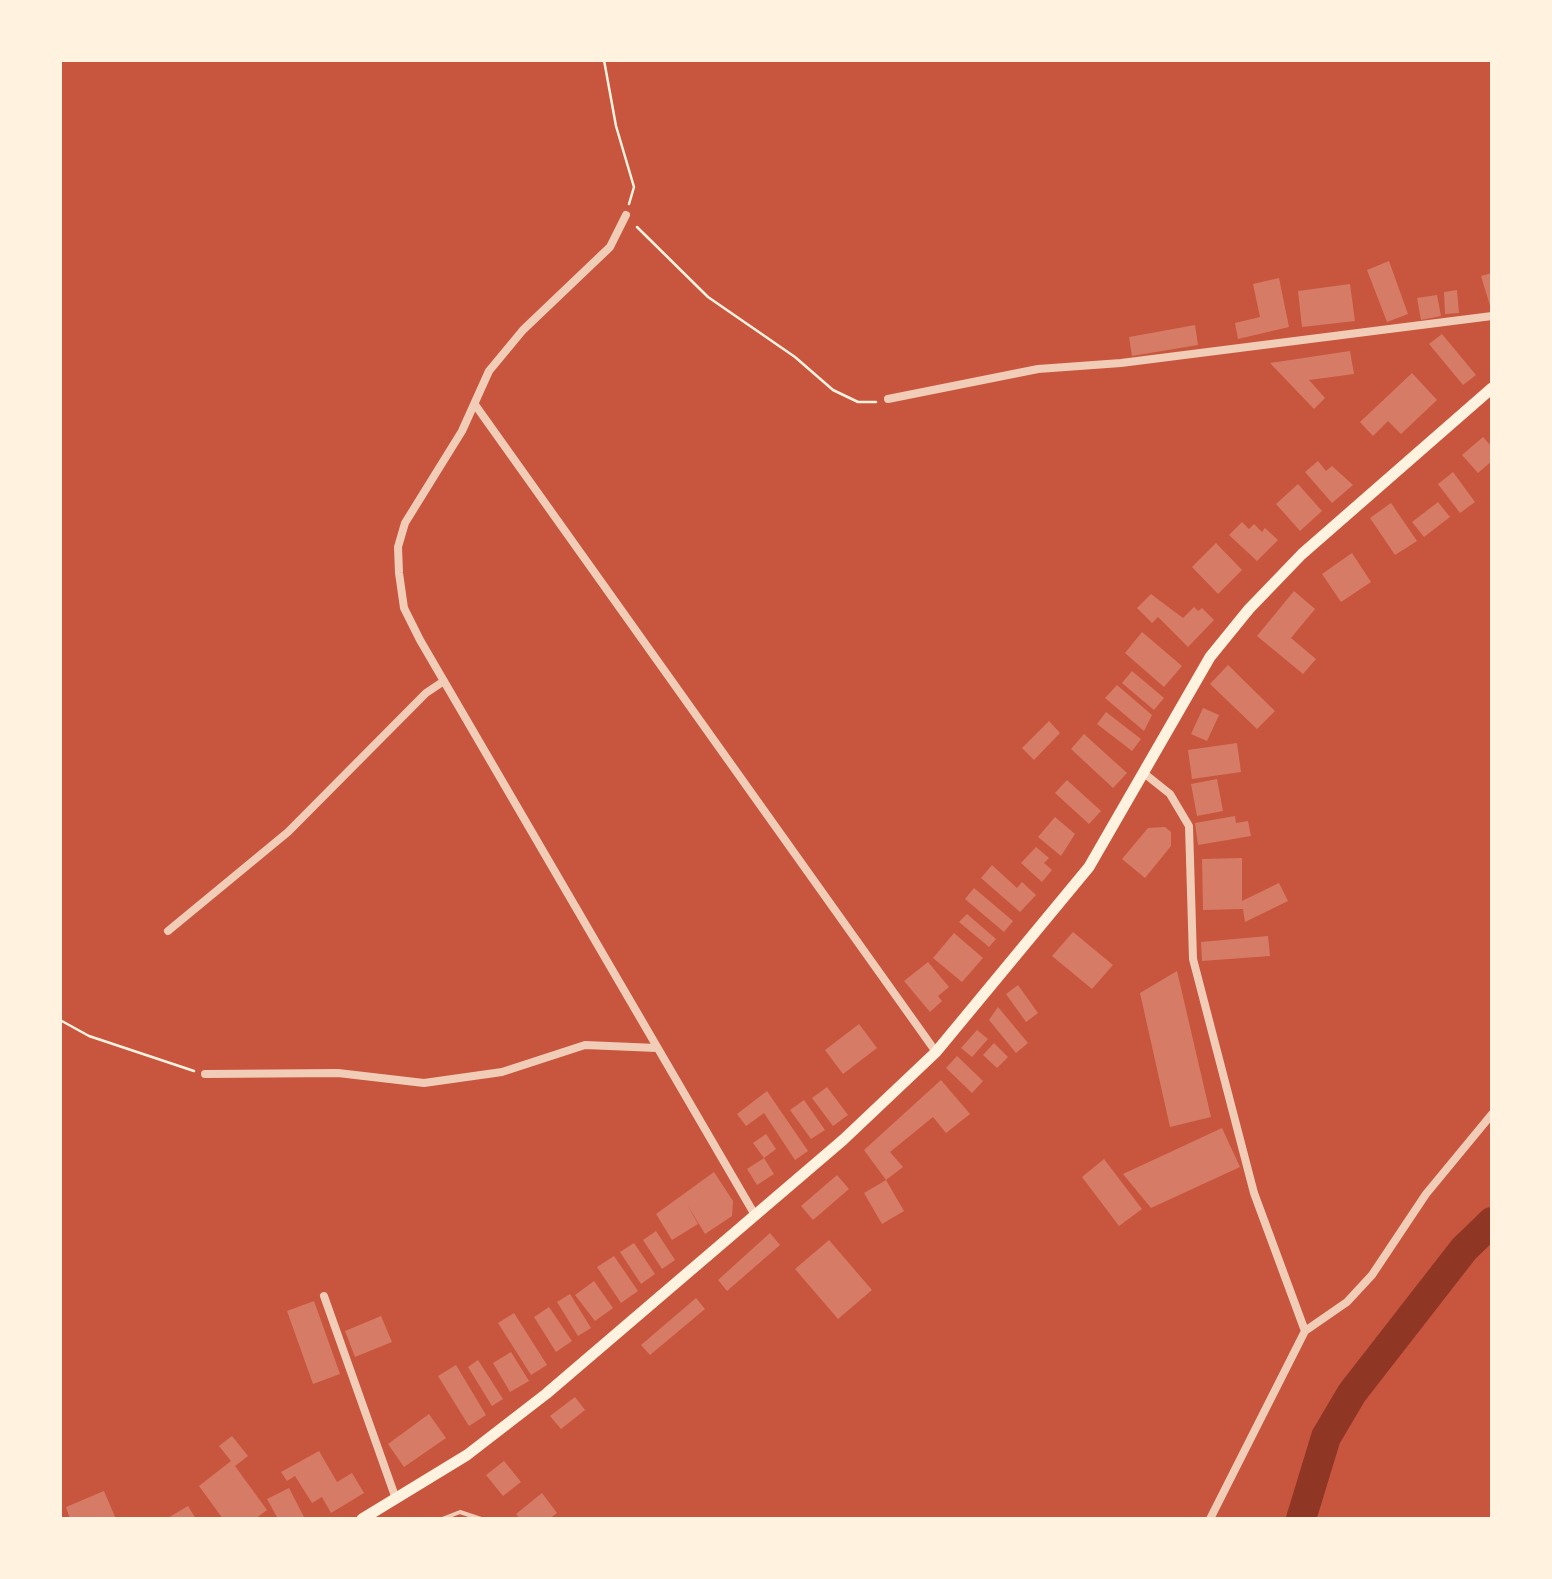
<!DOCTYPE html>
<style>
body{margin:0}
#map{position:relative;width:1552px;height:1579px;overflow:hidden;background:#c8553d;font-family:"Titillium Web",sans-serif}
canvas{display:block}
.frame{position:absolute;inset:0;border:62px solid #fff3e0;pointer-events:none}
</style>
<div id="map">
<canvas width="1552" height="1579"></canvas>
<div class="frame"></div>
</div>
<script>
const ctx = document.querySelector('canvas').getContext('2d');
ctx.lineJoin = 'round';
function toPath(rows) {
  const path = new Path2D();
  for (const r of rows) {
    path.moveTo(r[0], r[1]);
    for (let i = 2; i < r.length; i += 2) path.lineTo(r[i], r[i + 1]);
  }
  return path;
}
function trace(path, color, width, dash) {
  ctx.strokeStyle = color;
  ctx.lineWidth = width;
  ctx.lineCap = dash ? 'butt' : 'round';
  ctx.setLineDash(dash || []);
  ctx.stroke(path);
}
function fill(path, color) {
  ctx.fillStyle = color;
  ctx.fill(path, 'evenodd');
}
const river = toPath([
 [1301,1519,1326,1437,1352,1393,1464,1249,1492,1222]
]);
const building = toPath([
 [1389,261,1408,314,1387,322,1367,270],
 [1492,273,1492,309,1491,309,1481,276],
 [1279,278,1289,327,1238,339,1235,323,1260,317,1253,284],
 [1350,284,1355,321,1302,327,1298,291],
 [1457,290,1459,313,1445,314,1444,292],
 [1437,295,1441,316,1421,320,1417,298],
 [1195,325,1198,345,1132,356,1129,337],
 [1442,334,1476,375,1463,385,1429,344],
 [1350,351,1354,374,1309,380,1325,398,1314,409,1270,363],
 [1412,373,1437,400,1401,434,1388,421,1373,436,1360,422],
 [1483,437,1492,447,1492,461,1478,473,1462,455],
 [1318,461,1326,471,1332,466,1353,485,1332,503,1305,472],
 [1453,472,1475,502,1460,513,1438,484],
 [1298,484,1322,511,1300,531,1276,504],
 [1438,502,1450,517,1424,537,1412,522],
 [1391,503,1417,541,1395,555,1370,518],
 [1242,522,1249,529,1254,524,1262,532,1265,528,1278,540,1257,561,1229,535],
 [1216,543,1242,570,1218,594,1192,567],
 [1352,553,1371,582,1341,602,1322,574],
 [1294,591,1315,609,1291,638,1316,659,1303,674,1257,636],
 [1151,594,1183,618,1194,607,1198,611,1202,608,1214,620,1188,647,1158,617,1152,623,1137,608],
 [1142,632,1182,666,1164,687,1125,653],
 [1228,665,1275,711,1257,729,1210,684],
 [1132,671,1164,698,1154,710,1122,683],
 [1117,685,1152,715,1144,731,1105,698],
 [1203,708,1219,715,1207,741,1191,734],
 [1106,712,1141,739,1132,751,1097,724],
 [1049,721,1060,733,1034,760,1022,748],
 [1084,734,1127,773,1113,788,1071,749],
 [1237,743,1241,772,1192,779,1188,750],
 [1217,779,1223,811,1197,816,1191,784],
 [1067,780,1101,811,1089,824,1055,793],
 [1235,816,1236,823,1248,821,1251,836,1198,845,1195,823],
 [1055,817,1075,834,1061,856,1038,837],
 [1165,827,1171,832,1171,846,1145,878,1122,859,1148,828],
 [1036,847,1049,858,1044,863,1052,870,1042,882,1021,863],
 [1242,858,1242,901,1279,883,1288,901,1245,922,1243,909,1203,910,1202,859],
 [992,865,1017,888,1022,882,1036,895,1020,912,981,878],
 [974,888,1013,921,1004,932,965,899],
 [967,914,996,939,989,947,959,922],
 [1073,932,1113,965,1092,989,1052,956],
 [954,933,983,958,962,982,933,958],
 [1268,936,1270,956,1202,961,1201,942],
 [928,962,949,987,938,996,942,1001,930,1012,904,981],
 [1177,971,1211,1117,1170,1127,1140,993],
 [1018,985,1038,1013,1026,1022,1006,994],
 [998,1007,1028,1043,1016,1053,989,1020],
 [859,1024,877,1048,843,1074,825,1050],
 [977,1030,988,1039,972,1057,961,1048],
 [994,1043,1008,1057,997,1068,983,1055],
 [957,1056,983,1081,972,1093,946,1068],
 [941,1080,970,1114,946,1133,933,1117,890,1152,903,1167,886,1180,864,1150],
 [827,1087,848,1115,833,1126,812,1098],
 [767,1091,808,1151,795,1160,764,1113,746,1126,737,1114],
 [804,1100,825,1130,811,1139,790,1110],
 [1222,1128,1240,1167,1151,1208,1123,1174],
 [766,1134,776,1149,764,1158,753,1143],
 [764,1158,774,1174,757,1185,747,1169],
 [1104,1159,1142,1209,1119,1226,1082,1177],
 [714,1172,733,1201,732,1216,705,1234,687,1204,698,1224,672,1240,656,1214],
 [837,1175,849,1189,813,1220,801,1206],
 [886,1180,904,1211,882,1224,864,1193],
 [656,1231,675,1260,662,1269,643,1240],
 [770,1233,780,1245,727,1291,718,1280],
 [829,1240,872,1290,838,1319,795,1269],
 [634,1243,655,1274,641,1284,620,1252],
 [614,1256,638,1291,621,1303,597,1267],
 [594,1281,613,1308,595,1321,575,1295],
 [570,1294,591,1328,578,1336,557,1302],
 [696,1298,705,1309,650,1355,641,1345],
 [314,1301,340,1374,313,1384,287,1311],
 [549,1307,572,1341,556,1352,534,1317],
 [514,1313,547,1365,531,1375,498,1323],
 [381,1316,392,1342,355,1357,345,1331],
 [511,1352,529,1381,510,1392,493,1363],
 [478,1360,503,1399,492,1406,468,1367],
 [456,1365,486,1415,469,1426,438,1376],
 [575,1397,585,1410,561,1429,550,1416],
 [429,1414,446,1438,404,1467,388,1444],
 [232,1436,248,1456,235,1466,267,1510,255,1519,223,1519,199,1486,231,1461,219,1446],
 [319,1451,337,1482,352,1473,364,1493,331,1513,322,1497,312,1503,295,1476,287,1481,281,1472],
 [504,1461,521,1482,503,1496,486,1475],
 [289,1488,305,1519,278,1519,267,1499],
 [104,1491,116,1519,70,1519,66,1507],
 [542,1493,557,1513,549,1519,520,1519,516,1514],
 [188,1506,196,1519,166,1519]
]);
const path = toPath([
 [604,60,616,126,634,187,629,204],
 [637,227,708,297,795,357,833,390,858,402,876,402],
 [60,1020,89,1036,194,1071]
]);
const service = toPath([
 [442,1519,460,1512,481,1519]
]);
const minor = toPath([
 [626,215,610,247,523,330,489,371,462,431,405,523,398,547,399,573,404,608,420,640,755,1215],
 [888,399,1038,369,1121,363,1492,316],
 [476,406,936,1052],
 [1145,774,1170,794,1189,826,1193,959,1254,1193,1305,1331],
 [168,931,288,832,426,693,444,681],
 [205,1074,338,1073,424,1083,502,1072,585,1045,657,1048],
 [324,1296,396,1499],
 [1210,1519,1305,1331,1347,1302,1372,1275,1426,1194,1492,1114]
]);
const secondary = toPath([
 [362,1519,467,1455,546,1394,843,1140,936,1052,1089,867,1210,657,1249,609,1302,554,1492,388]
]);
trace(river, '#8f3625', 30);
fill(building, '#d67c66');
trace(path, '#fff3e0', 2.5);
trace(service, '#f1ccb7', 4);
trace(minor, '#f1ccb7', 8);
trace(secondary, '#fff3e0', 11);
</script>
